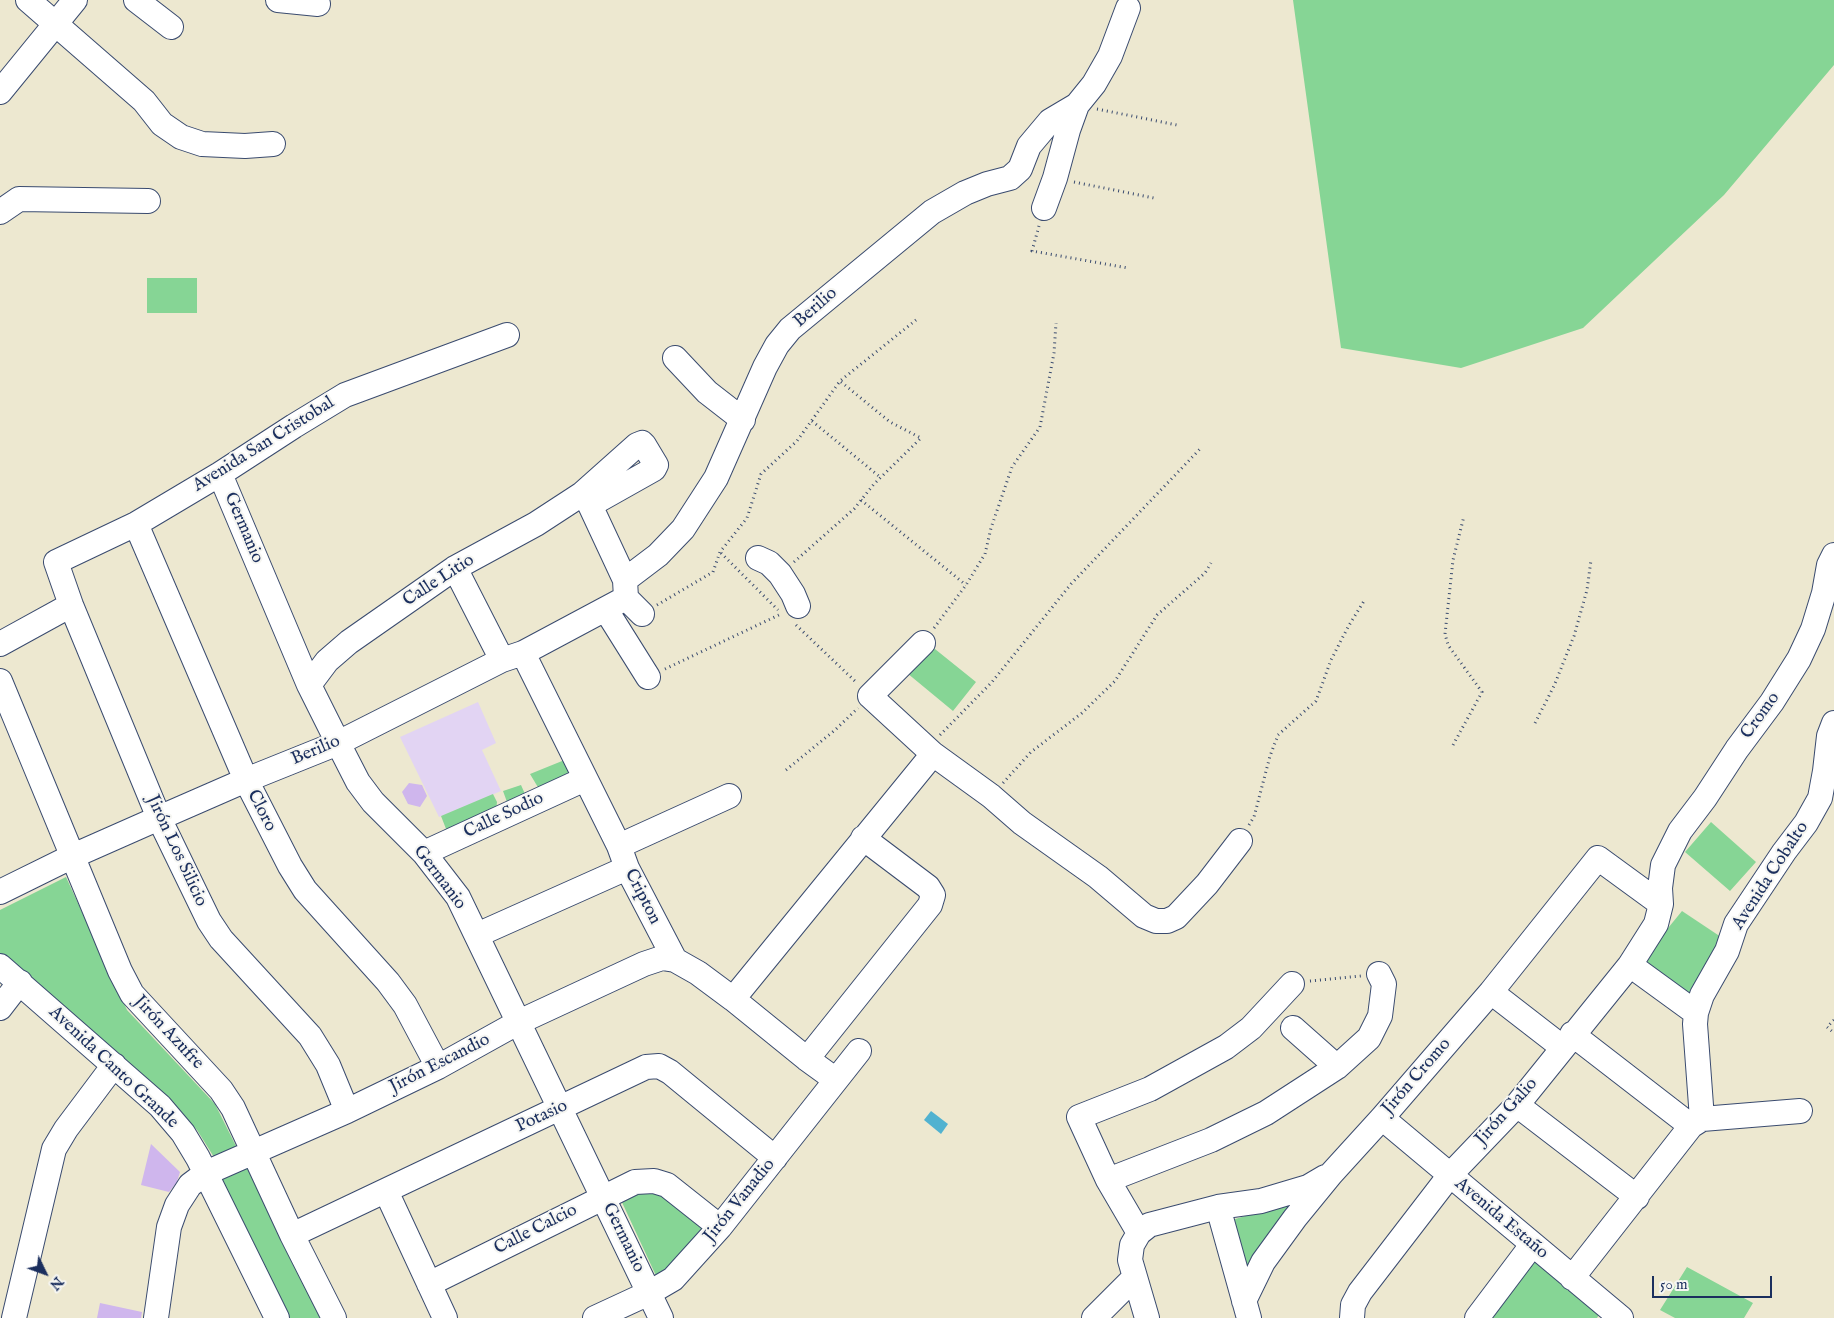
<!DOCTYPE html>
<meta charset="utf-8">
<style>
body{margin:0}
#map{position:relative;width:1834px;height:1318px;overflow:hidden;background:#ede8d0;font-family:"IM FELL English",serif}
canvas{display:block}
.north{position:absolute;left:20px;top:1248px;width:50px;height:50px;-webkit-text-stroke:4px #f6f6f2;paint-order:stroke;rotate:132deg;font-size:14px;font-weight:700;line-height:20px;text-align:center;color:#1b2f5e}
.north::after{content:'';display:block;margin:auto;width:18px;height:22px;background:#1b2f5e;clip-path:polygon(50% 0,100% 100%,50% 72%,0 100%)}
.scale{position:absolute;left:1652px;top:1276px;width:120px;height:22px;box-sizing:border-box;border:2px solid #1b2f5e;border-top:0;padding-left:6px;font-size:15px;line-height:18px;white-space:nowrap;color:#1b2f5e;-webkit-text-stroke:4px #f6f6f2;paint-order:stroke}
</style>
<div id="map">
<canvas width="1834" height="1318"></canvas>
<div class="north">N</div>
<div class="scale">50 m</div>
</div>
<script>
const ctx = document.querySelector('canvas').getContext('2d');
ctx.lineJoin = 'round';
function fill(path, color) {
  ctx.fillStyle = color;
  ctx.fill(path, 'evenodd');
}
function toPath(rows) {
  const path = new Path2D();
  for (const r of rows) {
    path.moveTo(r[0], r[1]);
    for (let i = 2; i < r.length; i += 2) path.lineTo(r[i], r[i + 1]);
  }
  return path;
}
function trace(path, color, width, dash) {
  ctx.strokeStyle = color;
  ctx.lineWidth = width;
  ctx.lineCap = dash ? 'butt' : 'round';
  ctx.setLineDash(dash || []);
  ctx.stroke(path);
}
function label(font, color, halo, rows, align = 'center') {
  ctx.font = font + ' "IM FELL English",serif';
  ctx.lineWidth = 4;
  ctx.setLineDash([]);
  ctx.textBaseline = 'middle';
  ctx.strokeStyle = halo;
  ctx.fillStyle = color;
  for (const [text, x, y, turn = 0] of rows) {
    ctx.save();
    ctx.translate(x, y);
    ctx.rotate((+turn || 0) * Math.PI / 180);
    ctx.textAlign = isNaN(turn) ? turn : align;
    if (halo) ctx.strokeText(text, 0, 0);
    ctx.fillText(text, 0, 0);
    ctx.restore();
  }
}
const built = toPath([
 [478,702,496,743,482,750,501,791,439,817,400,737]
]);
const green = toPath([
 [1293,0,1834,0,1834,65,1724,195,1583,328,1461,368,1341,348],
 [147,278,197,278,197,313,147,313],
 [930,645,976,682,953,711,907,673],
 [567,759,574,771,539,789,530,774],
 [521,785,525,794,507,802,503,791],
 [493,794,497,802,496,811,448,834,441,816],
 [1711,822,1756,862,1730,891,1685,852],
 [66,877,127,1010,215,1104,238,1150,217,1162,197,1130,100,1042,0,954,0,910],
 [1682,911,1724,939,1689,1002,1637,966],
 [250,1162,329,1318,286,1318,222,1182,224,1175],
 [648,1186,722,1231,658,1280,620,1198],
 [1307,1197,1247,1271,1232,1220],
 [1533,1257,1600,1313,1597,1318,1484,1318],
 [1687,1267,1753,1303,1744,1318,1675,1318,1660,1310]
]);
const water = toPath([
 [931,1111,948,1124,941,1134,924,1120]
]);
const building = toPath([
 [409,783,422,785,427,796,420,807,408,804,402,792],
 [151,1144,180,1172,177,1182,169,1192,141,1185],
 [100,1303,142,1312,141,1318,97,1318]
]);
const path = toPath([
 [1097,109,1177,125],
 [1074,182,1154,198],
 [1039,226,1032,251,1128,268],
 [812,421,880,477],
 [861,500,966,585],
 [721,553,778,610],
 [794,562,854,509,874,484,921,438,890,422,840,381],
 [657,605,713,572,720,552,747,518,761,474,797,441,840,381,916,320],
 [796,625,857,683],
 [934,628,966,585,985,554,991,528,1012,467,1040,427,1054,353,1056,323],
 [665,669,781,614],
 [1535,723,1554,686,1574,636,1587,590,1591,560],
 [940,735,992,682,1071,584,1200,449],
 [1453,745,1482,692,1448,645,1445,634,1453,560,1464,516],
 [786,770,835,730,858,708],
 [1003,783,1031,752,1082,713,1115,681,1157,615,1205,573,1211,563],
 [1249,825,1254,817,1270,756,1278,735,1316,701,1331,660,1348,627,1364,601],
 [1310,981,1361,976],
 [1834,1020,1827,1027,1834,1033]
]);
const minor = toPath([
 [28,0,144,101,162,124,181,137,202,144,245,146,273,144],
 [136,0,171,27],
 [278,0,318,4],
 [0,92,75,0],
 [1044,208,1055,178,1068,130,1077,105,1094,84,1110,56,1128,8],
 [0,212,19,199,148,201],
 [675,358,707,392,743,420],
 [220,474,309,685,338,743,358,782,373,802,424,853,458,897,661,1318],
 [582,494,590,505,625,580,626,598,642,614],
 [136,524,246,780,290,866,305,890,388,982,405,1005,438,1067],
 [758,558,769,563,780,574,793,594,798,606],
 [455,568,502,660],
 [625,580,658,555,683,529,716,478,765,367,777,345,790,329,932,212,965,193,987,184,1010,178,1020,169,1029,146,1050,121,1077,105],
 [606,610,648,677],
 [923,643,870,696,933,754,991,796,1022,823,1098,877,1144,916,1156,921,1167,921,1176,917,1207,884,1240,841],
 [0,644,71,605],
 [523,653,619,846,627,868,675,960,698,973,733,999,807,1059,836,1080],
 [0,681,120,971,132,994,221,1090,233,1108,292,1235,334,1318],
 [309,685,327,661,349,642,455,568,536,524,582,494,637,445,642,443,644,445,656,465,654,469,590,505],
 [619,846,729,796],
 [424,853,585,779],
 [0,892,73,856,159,818,246,780,338,743,502,660,523,653,626,598],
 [477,935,627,868],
 [1630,965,1696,1013],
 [0,966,160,1106,183,1133,198,1158,277,1318],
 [1491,992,1562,1047],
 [733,999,933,754],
 [0,1008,20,982],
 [1293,1028,1337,1067],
 [1572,1034,1691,1126],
 [807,1059,930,905,933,895,928,887,863,838],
 [1517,1105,1637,1197],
 [347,1111,328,1065,310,1036,221,939,209,921,159,818,71,605,56,562,136,524,220,474,294,426,345,395,507,335],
 [1382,1118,1621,1318],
 [1702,1119,1695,1024,1696,1013,1702,995,1727,951,1736,924,1784,852,1806,823,1820,798,1825,771,1829,736,1834,723],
 [1702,1119,1800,1111],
 [1108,1180,1211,1140,1266,1113,1337,1067,1369,1038,1380,1016,1384,984,1379,974],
 [386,1191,445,1318],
 [1218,1207,1249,1318],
 [1139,1233,1108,1180,1079,1117,1150,1089,1226,1047,1251,1028,1292,984],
 [292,1235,646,1067,659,1066,670,1072,775,1158],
 [1572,1278,1691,1126,1702,1119],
 [429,1284,635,1182,654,1181,667,1185,720,1227],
 [1244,1301,1263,1262,1295,1218,1331,1174,1382,1118,1491,992,1598,858,1661,904],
 [14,1318,54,1149,66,1129,114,1065],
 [156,1318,169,1227,177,1205,190,1185,206,1173,347,1111,438,1067,519,1022,644,964,662,958,675,960],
 [595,1318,649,1293,673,1279,720,1227,859,1051],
 [1094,1318,1134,1278],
 [1147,1318,1130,1260,1132,1245,1139,1233,1149,1225,1218,1207,1261,1201,1308,1187,1325,1177],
 [1352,1318,1353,1305,1360,1292,1450,1175,1517,1105,1630,965,1656,924,1661,904,1660,888,1663,865,1680,831,1705,798,1737,749,1772,702,1799,659,1813,629,1824,593,1829,565,1834,555],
 [1477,1318,1532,1245]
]);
const streetNames = [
 ["Berilio",816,308,-41],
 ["Avenida San Cristobal",264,445,-32],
 ["Germanio",243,528,67],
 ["Calle Litio",439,581,-33],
 ["Cromo",1761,716,-54],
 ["Berilio",316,751,-23],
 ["Cloro",261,811,63],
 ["Calle Sodio",504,816,-25],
 ["Jirón Los Silicio",176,851,65],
 ["Avenida Cobalto",1771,876,-57],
 ["Germanio",439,878,53],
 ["Cripton",642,897,63],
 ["Jirón Azufre",168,1033,47],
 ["Jirón Escandio",440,1064,-27],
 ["Avenida Canto Grande",113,1068,43],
 ["Jirón Cromo",1417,1077,-49],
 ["Jirón Galio",1507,1112,-48],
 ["Potasio",542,1117,-25],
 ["Jirón Vanadio",740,1201,-51],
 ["Avenida Estaño",1501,1219,40],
 ["Calle Calcio",536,1230,-27],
 ["Germanio",623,1238,64]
];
fill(built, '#e2d4f3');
fill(green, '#86d595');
fill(water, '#51b2d0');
fill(building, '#cfb6ed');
trace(minor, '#3a4b6f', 26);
trace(path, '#3a4b6f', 3, [1, 4]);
trace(minor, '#fff', 24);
label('18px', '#1b2f5e', '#f6f6f2', streetNames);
</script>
